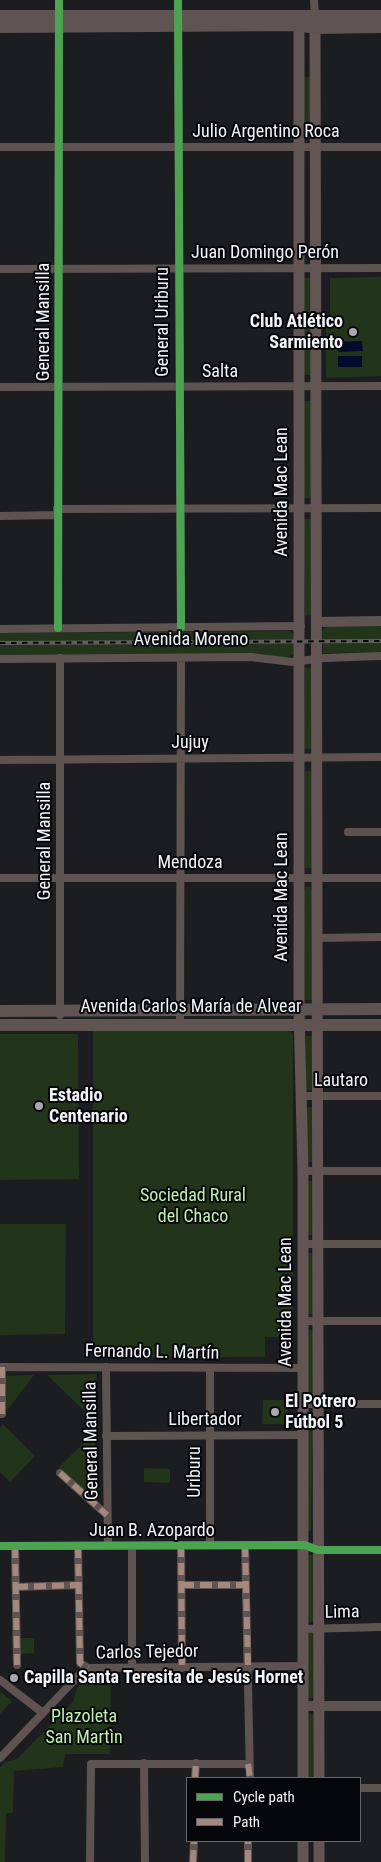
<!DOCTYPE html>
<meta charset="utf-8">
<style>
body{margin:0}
#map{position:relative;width:381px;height:1862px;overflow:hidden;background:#1b1d21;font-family:"Roboto Condensed",sans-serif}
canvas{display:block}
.legend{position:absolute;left:186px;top:1777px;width:175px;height:65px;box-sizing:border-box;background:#06070a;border:1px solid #64666a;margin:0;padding:6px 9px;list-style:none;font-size:15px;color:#f2f4f9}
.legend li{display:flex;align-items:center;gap:10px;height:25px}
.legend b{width:25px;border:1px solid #64666a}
</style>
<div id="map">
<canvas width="381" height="1862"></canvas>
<ul class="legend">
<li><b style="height:6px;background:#4ca352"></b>Cycle path</li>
<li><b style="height:6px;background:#a5887d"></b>Path</li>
</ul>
</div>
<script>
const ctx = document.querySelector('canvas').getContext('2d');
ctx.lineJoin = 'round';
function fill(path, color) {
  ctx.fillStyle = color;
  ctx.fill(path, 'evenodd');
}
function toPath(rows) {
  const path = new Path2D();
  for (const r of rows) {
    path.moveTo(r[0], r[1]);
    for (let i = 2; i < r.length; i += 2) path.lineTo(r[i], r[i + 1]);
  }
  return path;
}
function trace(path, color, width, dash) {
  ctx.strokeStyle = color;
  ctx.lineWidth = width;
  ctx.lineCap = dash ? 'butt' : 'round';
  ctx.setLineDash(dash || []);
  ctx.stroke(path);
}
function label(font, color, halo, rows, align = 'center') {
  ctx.font = font + ' "Roboto Condensed",sans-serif';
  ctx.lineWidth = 4;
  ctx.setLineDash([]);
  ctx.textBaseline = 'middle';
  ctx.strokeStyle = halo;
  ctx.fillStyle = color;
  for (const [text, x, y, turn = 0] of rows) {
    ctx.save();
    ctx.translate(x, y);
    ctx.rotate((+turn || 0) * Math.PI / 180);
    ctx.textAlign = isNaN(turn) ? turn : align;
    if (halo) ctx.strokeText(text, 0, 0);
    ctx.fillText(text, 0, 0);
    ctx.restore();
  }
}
const green = toPath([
 [304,77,309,77,311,80,312,134,309,137,304,136],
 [381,277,381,376,326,378,326,320,330,319,330,278],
 [303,278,311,278,312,375,303,375],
 [302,401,311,401,312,498,303,498],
 [304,519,311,519,313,615,305,616],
 [327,626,381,626,381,652,323,653,322,630],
 [289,631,295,635,293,654,287,658,261,654,0,655,0,633],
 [305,668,313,668,312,749,304,749],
 [305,771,313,771,314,868,305,868],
 [306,887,310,887,312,891,312,1000,304,1000,303,892],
 [289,1030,293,1034,293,1345,285,1345,285,1337,265,1337,265,1357,93,1358,93,1031],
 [0,1034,78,1034,79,1179,0,1180],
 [306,1036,313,1036,313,1090,306,1090],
 [306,1107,313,1107,313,1162,306,1162],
 [307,1181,314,1181,314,1235,307,1235],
 [0,1224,66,1224,65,1334,0,1335],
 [307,1253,314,1253,314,1314,307,1314],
 [307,1330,314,1330,314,1395,307,1395],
 [97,1374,93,1419,47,1375],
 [34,1375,6,1412,0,1406,0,1376],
 [263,1400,288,1400,288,1424,262,1424],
 [307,1415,313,1415,311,1531,306,1531],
 [3,1424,35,1456,10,1482,0,1472,0,1428],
 [94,1433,98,1501,59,1467],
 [144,1468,170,1469,170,1483,144,1482],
 [307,1555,313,1555,314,1622,307,1622],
 [307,1631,313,1631,313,1698,307,1698],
 [20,1638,34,1638,34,1653,20,1654],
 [88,1676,111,1676,110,1754,65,1754,63,1767,14,1771,13,1813,6,1813,5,1862,0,1862,0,1767,5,1762,17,1759,73,1702,77,1688],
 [0,1691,12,1701,0,1714],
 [307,1714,313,1714,313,1778,307,1778]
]);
const water = toPath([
 [362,341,363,351,339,352,338,342],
 [338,356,362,356,362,367,338,367]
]);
const minor = toPath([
 [178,0,181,627],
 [314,0,315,17],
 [0,147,381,147],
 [0,269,381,268],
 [0,387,381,386],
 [57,509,381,508],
 [0,516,57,515],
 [58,628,59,0],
 [0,629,301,626],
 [0,659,251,657,292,662,324,658,381,656],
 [0,760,381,757],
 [348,832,381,832],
 [0,878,381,878],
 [317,938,381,937],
 [60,1015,60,658],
 [180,1025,181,658],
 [300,1096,381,1096],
 [303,1171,381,1171],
 [303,1244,381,1244],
 [304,1321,381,1321],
 [0,1367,304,1368],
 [106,1367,108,1545],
 [210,1368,210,1545],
 [304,1404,381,1404],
 [2,1414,2,1367],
 [106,1436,304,1435],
 [60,1473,107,1515],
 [181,1545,182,1668],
 [245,1545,250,1778],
 [0,1546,304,1545,318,1550,381,1550],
 [15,1546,17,1665],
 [78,1546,80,1663,88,1668],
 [132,1546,132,1668],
 [182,1585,246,1585],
 [16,1587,79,1585],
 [304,1629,381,1627],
 [0,1680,43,1713],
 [0,1758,82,1672,88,1668,303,1666],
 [144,1763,145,1862],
 [195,1778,196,1763],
 [360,1788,381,1788],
 [90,1862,91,1764,248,1764],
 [193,1862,194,1841],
 [248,1862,248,1841]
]);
const tertiary = toPath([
 [316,622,381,621],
 [304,1706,381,1706]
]);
const secondary = toPath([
 [299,17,299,1010,303,1171,303,1778],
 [315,21,319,1778],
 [303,1841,303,1862],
 [319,1862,319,1841]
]);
const primary = toPath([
 [0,16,381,16],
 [0,27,299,25,315,28,381,27],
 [0,1011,381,1009],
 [0,1025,381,1025]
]);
const rail = toPath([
 [0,643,381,641]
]);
const quiet = toPath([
 [2,1414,2,1367],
 [60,1473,107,1515],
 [181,1545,182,1668],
 [245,1545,248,1667],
 [15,1546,17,1665],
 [78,1546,80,1663,88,1668],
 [182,1585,246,1585],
 [16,1587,79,1585],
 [248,1764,250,1778],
 [195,1778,196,1763],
 [193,1862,194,1841],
 [248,1862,248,1841]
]);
const cycleway = toPath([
 [178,0,181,627],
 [58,628,59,0],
 [0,1546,304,1545,318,1550,381,1550]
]);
const markers = [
 [353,332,5,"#a7a9ad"],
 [39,1106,5,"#a7a9ad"],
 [275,1412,5,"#a7a9ad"],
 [14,1678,5,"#a7a9ad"]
];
const streetNames = [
 ["Julio Argentino Roca",266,132],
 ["Juan Domingo Perón",265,253],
 ["General Mansilla",44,322,-90],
 ["General Uriburu",163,322,-90],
 ["Salta",220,372],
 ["Avenida Mac Lean",282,492,-90],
 ["Avenida Moreno",191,640],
 ["Jujuy",190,743],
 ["General Mansilla",45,841,-90],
 ["Mendoza",190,863],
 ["Avenida Mac Lean",282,897,-90],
 ["Avenida Carlos María de Alvear",191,1007],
 ["Lautaro",341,1081],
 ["Avenida Mac Lean",286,1302,-90],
 ["Fernando L. Martín",152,1353,1],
 ["Libertador",205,1420],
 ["General Mansilla",92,1441,-91],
 ["Uriburu",195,1472,-90],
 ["Juan B. Azopardo",152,1531],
 ["Lima",342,1613,-1],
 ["Carlos Tejedor",147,1653,-1]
];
const poiNames = [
 ["Club Atlético",343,322,"right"],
 ["Sarmiento",343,343,"right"],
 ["Estadio",49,1096],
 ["Centenario",49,1117],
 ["El Potrero",285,1402],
 ["Fútbol 5",285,1423],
 ["Capilla Santa Teresita de Jesús Hornet",24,1678]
];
const parkNames = [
 ["Sociedad Rural",193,1196],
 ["del Chaco",193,1217],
 ["Plazoleta",84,1717],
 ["San Martìn",84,1738]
];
fill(green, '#22351b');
fill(water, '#030b2a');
trace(minor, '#5f5351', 8);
trace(tertiary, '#5f5351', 10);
trace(secondary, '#625553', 11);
trace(primary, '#605453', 12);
trace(rail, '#615d5d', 4);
trace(rail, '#06070a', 2, [5.5]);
trace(quiet, '#a5887d', 6, [12, 6]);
trace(cycleway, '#4ca352', 8);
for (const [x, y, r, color] of markers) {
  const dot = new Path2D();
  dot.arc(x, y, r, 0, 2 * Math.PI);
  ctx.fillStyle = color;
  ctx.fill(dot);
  trace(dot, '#06070a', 2);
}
label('18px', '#f2f4f9', '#06070a', streetNames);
label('bold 18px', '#f2f4f9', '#06070a', poiNames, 'left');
label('18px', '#bff0ae', '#06070a', parkNames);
</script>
